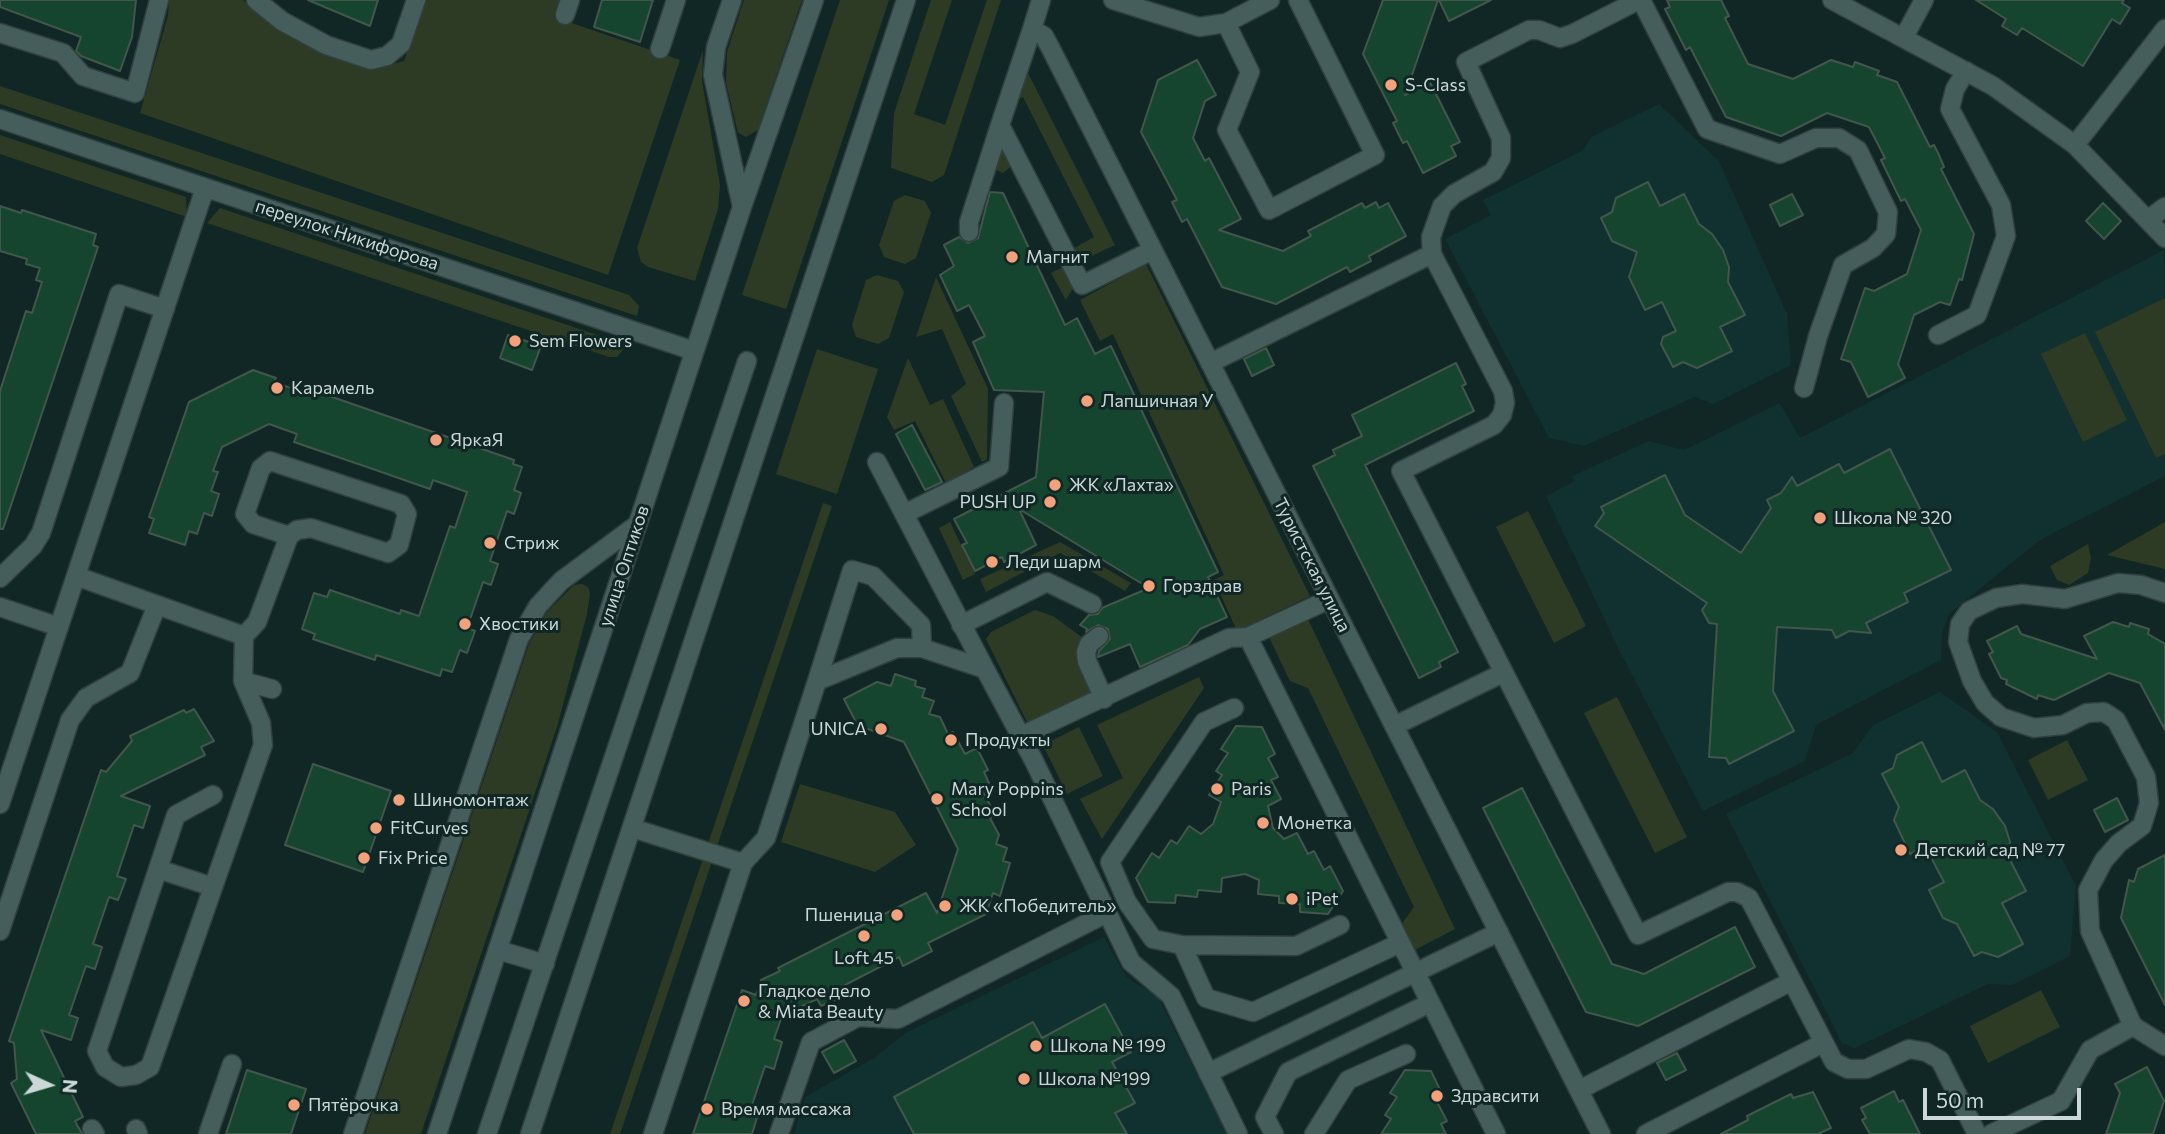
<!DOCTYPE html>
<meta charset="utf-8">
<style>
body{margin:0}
#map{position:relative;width:2165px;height:1134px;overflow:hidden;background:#102725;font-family:Commissioner,sans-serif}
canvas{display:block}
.north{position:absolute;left:14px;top:1050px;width:70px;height:70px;-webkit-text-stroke:5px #102725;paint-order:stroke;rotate:94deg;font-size:19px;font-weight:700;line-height:28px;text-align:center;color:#cbd8d7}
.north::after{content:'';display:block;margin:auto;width:24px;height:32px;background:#cbd8d7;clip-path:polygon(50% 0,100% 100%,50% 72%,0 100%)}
.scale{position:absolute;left:1923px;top:1088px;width:158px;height:32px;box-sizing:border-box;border:4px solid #cbd8d7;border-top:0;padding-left:9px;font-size:21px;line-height:24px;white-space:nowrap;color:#cbd8d7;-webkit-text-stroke:5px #102725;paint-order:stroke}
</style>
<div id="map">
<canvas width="2165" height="1134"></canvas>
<div class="north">N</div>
<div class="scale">50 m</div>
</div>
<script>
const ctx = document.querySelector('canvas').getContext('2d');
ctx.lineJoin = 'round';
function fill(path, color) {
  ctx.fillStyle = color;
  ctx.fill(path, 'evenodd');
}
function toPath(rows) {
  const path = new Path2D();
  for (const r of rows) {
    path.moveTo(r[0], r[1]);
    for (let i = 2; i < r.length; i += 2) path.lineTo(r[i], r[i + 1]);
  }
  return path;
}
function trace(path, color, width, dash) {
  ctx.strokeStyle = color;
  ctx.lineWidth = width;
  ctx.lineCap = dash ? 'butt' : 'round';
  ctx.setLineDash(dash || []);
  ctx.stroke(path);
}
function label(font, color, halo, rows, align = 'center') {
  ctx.font = font + ' Commissioner,sans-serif';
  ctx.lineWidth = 6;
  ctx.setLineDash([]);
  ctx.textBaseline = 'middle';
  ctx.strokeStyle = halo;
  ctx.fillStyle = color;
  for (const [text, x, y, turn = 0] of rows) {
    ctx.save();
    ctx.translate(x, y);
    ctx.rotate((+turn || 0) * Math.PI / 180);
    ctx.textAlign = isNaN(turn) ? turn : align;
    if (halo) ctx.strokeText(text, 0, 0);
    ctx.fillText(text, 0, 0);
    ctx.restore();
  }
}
const built = toPath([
 [1659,104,1719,161,1787,314,1791,365,1713,404,1695,397,1584,446,1549,438,1445,239,1491,215,1483,200,1582,151,1591,137],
 [2164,250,2165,476,2040,540,1949,614,1942,633,1941,660,1816,725,1805,761,1703,811,1618,648,1546,496,1575,481,1572,476,1649,441,1684,450,1780,403,1800,438],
 [1940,692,1997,732,2076,886,2070,956,2012,985,1988,984,1855,1048,1842,1043,1726,814,1853,753,1873,725],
 [1104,937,1126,977,1158,997,1227,1134,794,1134,805,1097,874,1058,905,1033]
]);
const green = toPath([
 [169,0,243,0,278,29,324,53,375,69,404,61,425,0,559,0,554,17,680,60,608,275,140,113,168,16],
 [744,0,802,0,758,130,746,137,738,133,726,83,727,52],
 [840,0,889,0,786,309,742,295],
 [931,0,952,0,914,114,945,125,987,0,1001,0,944,175,932,182,891,168,894,113],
 [703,50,702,81,720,185,718,209,695,281,648,267,641,262,637,248],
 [1024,65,1115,245,1077,263,1071,250,1094,237,1023,97,1010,103],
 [0,86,629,295,639,306,637,316,0,104],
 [0,135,186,197,187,217,0,154],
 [1001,138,1014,164,1003,173,991,167],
 [905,195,925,201,931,213,916,258,905,264,884,257,879,245,894,201],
 [220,208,627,345,617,357,609,357,207,223],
 [1146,264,1310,596,1237,631,1214,580,1224,575,1113,334,1100,341,1080,300],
 [1067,265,1076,283,1066,300,1051,273],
 [877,275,898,281,904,292,889,338,878,344,856,337,852,325,866,280],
 [936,277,988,389,987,459,982,462,951,396,966,384,942,329,916,337],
 [2165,298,2165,454,2156,458,2095,332],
 [2085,333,2127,420,2083,442,2041,354],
 [817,349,878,369,837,494,776,474],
 [908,358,930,405,943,399,974,467,946,483,915,421,894,430,887,417],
 [823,503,832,506,620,1134,610,1134],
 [1528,511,1586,626,1554,643,1496,527],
 [950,522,975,574,963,580,939,528],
 [2165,522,2165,569,2107,555],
 [1060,542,1131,583,1125,591,1060,553,986,592,980,579],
 [2088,544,2091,558,2088,573,2069,585,2057,580,2050,566],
 [582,584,588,587,590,594,587,614,557,727,421,1134,365,1134,529,644,547,612,574,585],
 [1035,610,1053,616,1083,638,1079,644,1078,659,1093,696,1029,726,986,639,991,632],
 [1307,617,1455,929,1411,952,1398,929,1414,907,1308,688,1290,681,1268,635],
 [1199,677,1204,688,1102,839,1080,799,1123,778,1097,725],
 [1617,697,1687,837,1655,853,1584,713],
 [1079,727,1103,776,1067,794,1043,745],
 [2067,740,2088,780,2048,800,2028,760],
 [800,784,895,812,916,845,875,872,781,842],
 [2041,990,2060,1027,1988,1063,1970,1026]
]);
const building = toPath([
 [0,0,136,0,132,37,120,71,81,56,76,51,81,37,0,7,0,0],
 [308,0,378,0,370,26,308,0],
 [602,0,653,0,640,42,594,27,602,0],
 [1383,0,1438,0,1405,95,1430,82,1460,142,1451,146,1456,156,1423,173,1407,141,1403,143,1393,123,1397,121,1363,54,1383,0],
 [1439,0,1491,0,1449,21,1439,0],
 [1667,0,1721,0,1729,16,1725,18,1748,64,1793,79,1831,60,1853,67,1855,62,1879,71,1877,75,1897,82,1930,147,1934,145,1939,155,1944,167,1941,169,1974,234,1962,280,1959,279,1950,305,1940,302,1914,315,1898,364,1905,378,1868,397,1851,362,1841,359,1865,288,1874,291,1907,274,1921,230,1905,199,1901,201,1881,160,1885,158,1869,127,1827,113,1781,136,1726,117,1690,47,1686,50,1665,9,1670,7,1667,0],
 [1976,0,2124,0,2122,3,2130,8,2120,24,2112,19,2083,66,2022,28,2017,35,2002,26,2006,19,1976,0],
 [1197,60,1216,95,1205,101,1193,138,1205,161,1209,158,1241,219,1219,230,1283,251,1311,236,1308,231,1362,203,1365,208,1376,202,1379,208,1388,203,1406,236,1369,256,1371,261,1361,266,1350,272,1347,267,1276,304,1222,287,1187,219,1182,222,1172,202,1177,200,1141,132,1158,80,1197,60],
 [1648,182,1660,206,1684,194,1699,224,1712,234,1723,250,1729,267,1728,282,1745,315,1720,327,1732,351,1697,368,1683,362,1673,367,1661,344,1663,337,1676,331,1662,302,1645,310,1629,277,1637,252,1612,241,1601,218,1612,212,1616,198,1648,182],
 [990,192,1003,193,1065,325,1077,318,1095,354,1111,346,1218,572,1208,577,1227,617,1200,629,1188,645,1140,667,1130,644,1098,657,1099,651,1110,639,1108,629,1098,625,1086,632,1087,629,1080,625,1089,615,1098,614,1102,608,1149,588,1019,509,1036,545,1004,562,1002,557,975,571,962,545,967,543,954,519,1036,477,1044,392,994,390,973,342,985,336,969,305,957,311,940,275,954,266,944,245,959,237,968,243,978,238,990,192],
 [1792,194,1803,215,1780,226,1770,205,1792,194],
 [2103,203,2121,221,2104,239,2086,221,2103,203],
 [0,206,21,213,22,210,96,234,93,245,98,247,3,529,0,529,0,391,26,311,32,313,42,282,36,280,40,268,26,264,27,259,0,251,0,206],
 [508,335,541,346,532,370,500,358,508,335],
 [1266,348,1274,365,1252,376,1244,359,1266,348],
 [1456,363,1466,384,1462,386,1474,411,1365,465,1458,652,1439,662,1441,667,1419,678,1313,466,1335,455,1333,450,1362,436,1352,415,1456,363],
 [253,370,276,378,274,382,310,395,312,390,514,460,513,464,522,467,514,490,521,493,514,514,507,511,490,561,498,564,491,585,483,582,467,628,475,631,467,653,460,650,452,672,442,669,440,676,376,655,375,660,313,639,315,634,302,629,314,593,327,597,330,590,400,614,401,610,419,616,450,526,455,528,467,492,433,480,430,489,370,468,294,442,297,434,269,424,222,447,213,471,218,472,211,491,219,494,212,516,204,513,197,534,189,531,185,545,149,533,154,519,149,517,189,402,253,370],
 [912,425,942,482,925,490,896,434,912,425],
 [1890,449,1951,570,1904,593,1908,602,1866,623,1871,633,1849,631,1836,638,1832,630,1777,627,1773,691,1794,731,1729,764,1726,758,1709,757,1717,624,1709,623,1702,610,1707,603,1595,526,1604,513,1601,507,1665,475,1685,515,1741,553,1771,508,1767,500,1781,493,1792,477,1797,486,1839,464,1844,473,1890,449],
 [2113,622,2129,627,2130,623,2149,629,2148,634,2165,644,2165,730,2140,683,2109,673,2054,700,2038,695,2037,699,2006,684,2007,680,2001,678,1989,654,1993,652,1987,641,2017,626,2021,634,2097,659,2084,636,2113,622],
 [895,674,916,681,915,686,925,689,922,697,934,701,929,714,940,717,948,734,953,732,965,754,977,748,988,770,984,772,989,783,981,787,995,815,990,818,999,835,996,844,1007,848,1003,861,1010,863,1000,896,993,893,986,914,928,943,932,951,903,966,899,957,845,985,849,993,821,1006,817,999,782,1016,774,1039,782,1042,774,1069,765,1066,752,1105,760,1108,752,1134,693,1134,742,990,756,995,761,980,780,971,778,968,926,893,937,913,958,849,904,742,868,729,861,732,844,699,877,682,891,686,895,674],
 [194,709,214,741,201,747,205,755,121,796,150,806,143,828,134,825,117,876,126,879,118,900,109,897,93,944,102,947,95,969,86,966,69,1015,78,1018,71,1040,41,1030,83,1117,75,1121,82,1134,36,1134,11,1083,17,1079,14,1043,9,1041,101,770,106,772,132,741,130,736,184,710,186,713,194,709],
 [1236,726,1262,727,1275,754,1268,758,1278,777,1271,780,1281,799,1268,806,1273,828,1284,839,1297,833,1308,854,1314,851,1324,870,1330,866,1343,891,1328,914,1300,912,1300,904,1279,903,1279,896,1258,894,1259,880,1245,874,1222,878,1221,892,1198,890,1197,897,1176,895,1175,903,1148,902,1136,878,1152,853,1159,858,1171,840,1177,844,1189,826,1201,834,1213,824,1221,802,1209,795,1222,775,1216,771,1228,753,1221,749,1236,726],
 [1922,742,1942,782,1965,770,1980,800,1993,809,2005,826,2010,842,2009,858,2026,891,2002,903,2023,944,1998,957,1982,952,1974,956,1957,924,1943,918,1929,890,1944,882,1925,846,1910,854,1894,820,1899,807,1882,774,1893,768,1897,755,1922,742],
 [313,764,391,791,363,872,285,845,313,764],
 [1522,788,1612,964,1644,974,1735,927,1755,967,1638,1026,1586,1012,1483,808,1522,788],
 [2117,798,2128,820,2105,832,2094,810,2117,798],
 [2165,855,2165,1005,2121,918,2129,880,2134,882,2138,869,2165,855],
 [1105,1004,1131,1052,1112,1062,1135,1103,1115,1113,1127,1134,914,1134,894,1097,1033,1022,1042,1038,1105,1004],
 [844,1040,856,1061,834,1073,822,1052,844,1040],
 [1677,1053,1686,1070,1666,1080,1657,1063,1677,1053],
 [2147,1067,2164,1101,2153,1134,2106,1134,2120,1093,2115,1084,2147,1067],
 [247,1070,306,1089,291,1134,226,1134,247,1070],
 [1405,1070,1431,1071,1444,1098,1437,1102,1447,1121,1441,1124,1446,1134,1381,1134,1391,1119,1385,1115,1397,1097,1390,1093,1405,1070],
 [1894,1091,1899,1102,1903,1100,1920,1134,1870,1134,1862,1120,1866,1118,1861,1108,1894,1091],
 [1813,1092,1831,1128,1818,1134,1721,1134,1748,1120,1747,1116,1791,1094,1793,1098,1813,1092]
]);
const minor = toPath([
 [256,0,282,21,326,45,371,60,387,56,401,44,416,0],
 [732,0,716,47,713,75,742,207],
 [1041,0,1032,29,1044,36,1051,49,1601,1134],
 [1113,0,1199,27,1226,23,1270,0],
 [1639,0,1572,34,1560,38,1539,30,1529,30,1466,62,1501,138,1501,158,1493,172,1454,194,1442,206,1431,237,1432,254,1503,391,1505,403,1502,415,1494,425,1401,471,1638,935,1728,892,1737,892,1749,898,1834,1062,1848,1069,1866,1069,1909,1049,1926,1052,1940,1060,1977,1134],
 [1641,0,1707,129,1780,154,1816,138,1839,138,1858,150,1888,212,1886,234,1873,248,1843,265,1818,336,1804,388],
 [1832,0,1993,86,2075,145,2165,238],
 [565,15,570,0],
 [1226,23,1250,72,1227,130,1269,210,1375,155,1298,0],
 [1032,29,1000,125,1082,285,1153,250],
 [0,33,63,53,83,76,135,93,159,0],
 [1904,37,1924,0],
 [660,49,676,0],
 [0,119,694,351],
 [2075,145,2165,29],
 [2149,219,2165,207],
 [969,232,969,222,1000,125],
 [1938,335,1977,315,2006,236,2001,205,1950,109,1955,89,1966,71],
 [1210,363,1432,254],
 [877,462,985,669],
 [904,514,999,467,1004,403],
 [76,576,244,636],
 [0,578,33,546,41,533,119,294,165,309],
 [2165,593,2141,585,2118,583,2065,599,2022,594,1996,598,1969,611,1960,624,1958,642,1972,681,1985,703,2001,717,2034,728,2063,725,2087,713,2104,712,2116,720,2146,777,2149,803,2142,826,2119,843,2104,860,2088,890,2090,931,2133,1026,2165,1046],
 [0,607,59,627],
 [961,625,1047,582,1092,604],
 [1099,636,1089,644,1086,652,1087,661,1104,699],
 [1248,637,1496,1134],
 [243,681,272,689],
 [817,681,852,570,873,576,921,625,922,648],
 [1234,708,1204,722,1110,862,1127,902,1153,939,1182,945,1206,998,1253,1012,1400,943],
 [1394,726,1503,673],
 [1021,736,1229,638,1248,637,1330,599],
 [213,795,176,815,97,1051,105,1067,121,1077,136,1075,150,1067,263,745,261,723,243,681,244,636,257,622,289,536,297,530,311,528,388,553,399,545,407,514,401,504,270,461,261,468,245,514,253,524,289,536],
 [0,804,205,188],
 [632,828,743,863],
 [158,869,213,887],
 [0,931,70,720,86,698,130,673,157,605],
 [1182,945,1296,946,1340,925],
 [498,950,545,964],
 [1208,1073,1499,932],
 [1579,1090,1792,981],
 [92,1129,95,1134],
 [136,1129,138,1134],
 [208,1134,232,1064],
 [353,1134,519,639,538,606,561,581,638,524],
 [437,1134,742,207,814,0],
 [487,1134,747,361],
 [530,1134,906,0],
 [653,1134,743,863,766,838,817,681,897,648,922,648,985,669,1034,761,1131,962,1171,996,1238,1134],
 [779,1134,811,1042,858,1017,898,1019,1105,914],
 [1274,1134,1265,1117,1288,1072,1430,1003],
 [1314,1134,1348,1080,1406,1054],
 [1646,1134,1823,1043],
 [1991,1134,2061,1101,2090,1050,2133,1026]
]);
const markers = [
 [1391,85,7,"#f1a17c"],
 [1012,257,7,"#f1a17c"],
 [515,341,7,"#f1a17c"],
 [277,388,7,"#f1a17c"],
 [1087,401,7,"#f1a17c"],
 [436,440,7,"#f1a17c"],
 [1055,485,7,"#f1a17c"],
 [1050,502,7,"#f1a17c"],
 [1820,518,7,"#f1a17c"],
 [490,543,7,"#f1a17c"],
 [992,562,7,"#f1a17c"],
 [1149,586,7,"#f1a17c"],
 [465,624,7,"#f1a17c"],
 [881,729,7,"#f1a17c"],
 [951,740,7,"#f1a17c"],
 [1217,789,7,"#f1a17c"],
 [937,799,7,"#f1a17c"],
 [399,800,7,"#f1a17c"],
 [1263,823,7,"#f1a17c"],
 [376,828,7,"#f1a17c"],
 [1901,850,7,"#f1a17c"],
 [364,858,7,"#f1a17c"],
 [1292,899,7,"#f1a17c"],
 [945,906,7,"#f1a17c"],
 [897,915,7,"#f1a17c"],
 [864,936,7,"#f1a17c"],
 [744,1001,7,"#f1a17c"],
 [1036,1046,7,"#f1a17c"],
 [1024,1079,7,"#f1a17c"],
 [1437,1096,7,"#f1a17c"],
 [294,1105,7,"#f1a17c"],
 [707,1109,7,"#f1a17c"]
];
const poiNames = [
 ["S-Class",1405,85],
 ["Магнит",1026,257],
 ["Sem Flowers",529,341],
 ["Карамель",291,388],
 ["Лапшичная У",1101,401],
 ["ЯркаЯ",450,440],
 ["ЖК «Лахта»",1069,485],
 ["PUSH UP",1036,502,"right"],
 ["Школа № 320",1834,518],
 ["Стриж",504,543],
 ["Леди шарм",1006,562],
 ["Горздрав",1163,586],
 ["Хвостики",479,624],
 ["UNICA",867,729,"right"],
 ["Продукты",965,740],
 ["Mary Poppins",951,789],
 ["School",951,810],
 ["Paris",1231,789],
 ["Шиномонтаж",413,800],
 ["Монетка",1277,823],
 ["FitCurves",390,828],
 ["Детский сад № 77",1915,850],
 ["Fix Price",378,858],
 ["iРet",1306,899],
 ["ЖК «Победитель»",959,906],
 ["Пшеница",883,915,"right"],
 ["Loft 45",864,958,"center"],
 ["Гладкое дело",758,991],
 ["& Miata Beauty",758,1012],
 ["Школа № 199",1050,1046],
 ["Школа №199",1038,1079],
 ["Здравсити",1451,1096],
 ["Пятёрочка",308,1105],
 ["Время массажа",721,1109]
];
const streetNames = [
 ["переулок Никифорова",347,235,18],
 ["Туристская улица",1312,565,63],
 ["улица Оптиков",624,566,-72]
];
fill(built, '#10312f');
fill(green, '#2e3b24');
fill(building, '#15442f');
trace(building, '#43564c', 2);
trace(minor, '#31403f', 21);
trace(minor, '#455d5b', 18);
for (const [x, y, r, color] of markers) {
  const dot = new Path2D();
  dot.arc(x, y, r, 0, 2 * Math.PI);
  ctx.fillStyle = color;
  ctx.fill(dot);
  trace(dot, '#102725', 2.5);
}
label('18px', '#cbd8d7', '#102725', poiNames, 'left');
label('18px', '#cbd8d7', '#102725', streetNames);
</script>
